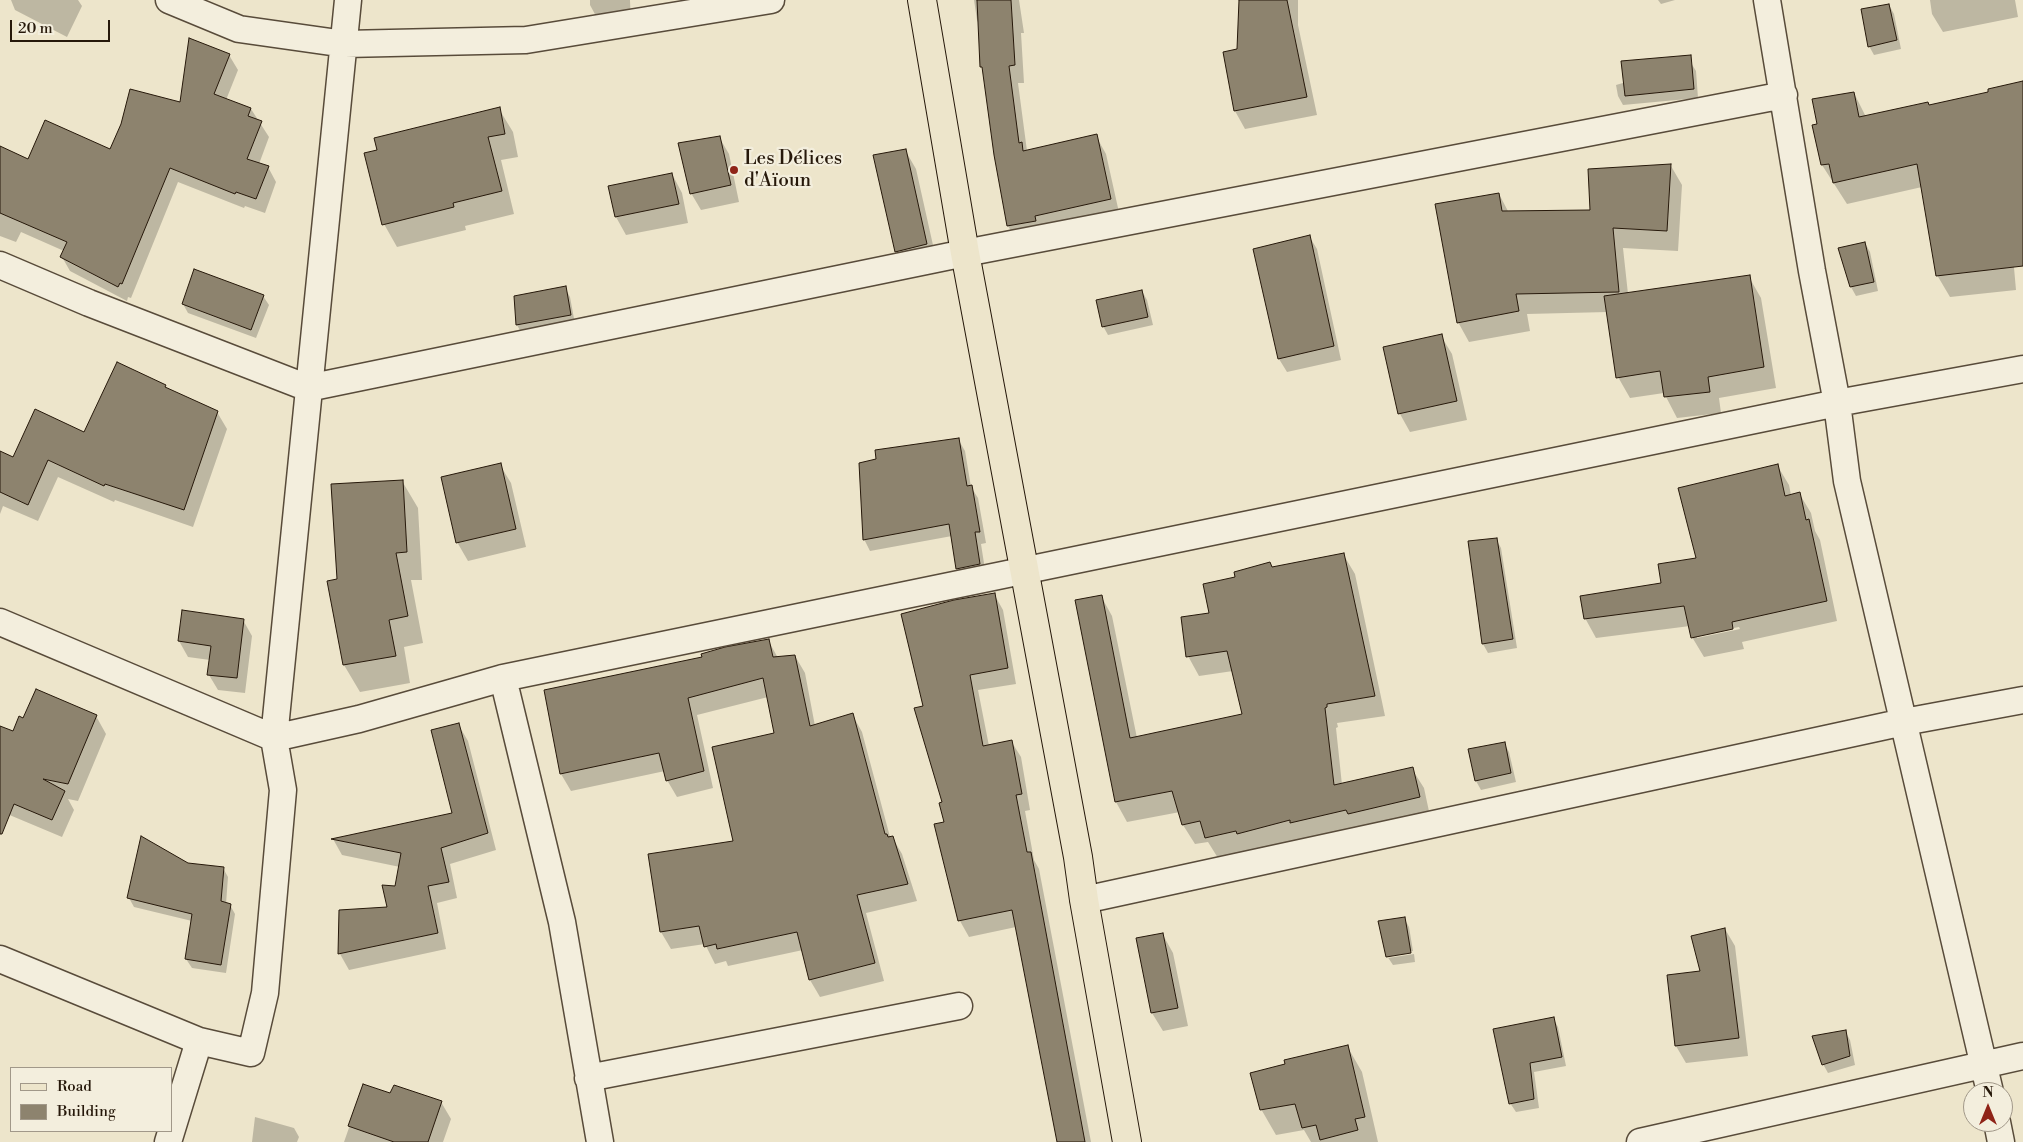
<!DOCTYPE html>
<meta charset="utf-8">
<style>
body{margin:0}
#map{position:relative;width:2023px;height:1142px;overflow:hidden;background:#ede5cb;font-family:"Libre Bodoni",serif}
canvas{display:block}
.legend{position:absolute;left:10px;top:1067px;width:162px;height:65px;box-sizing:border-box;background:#f3eedd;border:1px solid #a19889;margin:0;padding:6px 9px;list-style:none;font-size:15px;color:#26180a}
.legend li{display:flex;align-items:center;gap:10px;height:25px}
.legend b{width:25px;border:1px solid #a19889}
.north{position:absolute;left:1963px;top:1082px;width:50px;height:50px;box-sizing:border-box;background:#f3eedd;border:1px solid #a19889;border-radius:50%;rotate:0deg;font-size:14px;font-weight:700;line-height:20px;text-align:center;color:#26180a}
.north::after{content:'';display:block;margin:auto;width:18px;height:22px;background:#8f2418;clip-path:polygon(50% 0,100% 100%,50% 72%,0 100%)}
.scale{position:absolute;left:10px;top:20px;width:100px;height:22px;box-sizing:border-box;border:2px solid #26180a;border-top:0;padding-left:6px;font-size:15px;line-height:18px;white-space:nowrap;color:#26180a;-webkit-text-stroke:4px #f3eedd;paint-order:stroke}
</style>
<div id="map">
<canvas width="2023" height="1142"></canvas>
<ul class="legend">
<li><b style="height:6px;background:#ede5cb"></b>Road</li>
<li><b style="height:14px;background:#8d836e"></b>Building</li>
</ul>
<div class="north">N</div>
<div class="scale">20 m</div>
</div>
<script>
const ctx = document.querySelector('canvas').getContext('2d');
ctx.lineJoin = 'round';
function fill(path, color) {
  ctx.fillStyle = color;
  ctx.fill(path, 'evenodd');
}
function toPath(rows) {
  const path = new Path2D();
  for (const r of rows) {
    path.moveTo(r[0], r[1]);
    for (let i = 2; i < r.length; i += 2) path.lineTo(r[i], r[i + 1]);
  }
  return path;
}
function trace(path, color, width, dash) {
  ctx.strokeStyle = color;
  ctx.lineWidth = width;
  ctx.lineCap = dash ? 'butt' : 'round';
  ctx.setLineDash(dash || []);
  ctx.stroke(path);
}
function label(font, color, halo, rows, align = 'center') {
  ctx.font = font + ' "Libre Bodoni",serif';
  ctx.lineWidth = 4.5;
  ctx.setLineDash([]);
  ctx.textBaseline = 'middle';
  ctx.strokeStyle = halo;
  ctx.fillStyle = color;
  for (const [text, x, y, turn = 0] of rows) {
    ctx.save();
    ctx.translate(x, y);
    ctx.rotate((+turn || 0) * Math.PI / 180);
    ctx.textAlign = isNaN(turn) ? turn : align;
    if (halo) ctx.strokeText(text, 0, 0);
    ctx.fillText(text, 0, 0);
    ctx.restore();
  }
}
const shadow = toPath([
 [11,0,78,0,82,6,67,37,15,10],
 [590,0,630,0,631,27,603,29,590,5],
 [974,0,1019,0,1024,33,1021,33,1024,83,1018,83,1027,151,1096,136,1106,154,1120,217,1019,244,1008,226,996,155,984,72,982,67,979,24,977,20],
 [1240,0,1298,0,1298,25,1317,115,1245,129,1235,111],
 [1658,0,1675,0,1661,4],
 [1930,0,2015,0,2018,17,1943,32,1932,14],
 [1889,5,1894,14,1901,49,1874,55,1869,46],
 [229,55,238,70,226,100,251,109,269,137,259,164,268,167,276,182,265,213,245,206,244,208,178,182,131,298,128,297,127,301,70,271,62,257,64,251,21,232,16,242,0,236,0,148,28,161,111,151,181,104],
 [1691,63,1696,71,1698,98,1623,105,1618,96,1616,85],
 [2023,82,2023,231,2011,234,2016,290,1950,297,1937,275,1922,187,1847,204,1822,165,1818,125,1854,93,1866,117,1990,93],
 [499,109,513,132,518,157,501,160,514,214,465,226,466,230,397,247,384,224,379,151],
 [719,137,729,154,739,202,701,210,691,193],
 [905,150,916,169,937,263,907,270,896,251],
 [1671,166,1682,185,1678,251,1623,248,1628,294,1749,277,1761,298,1776,388,1719,398,1721,413,1677,418,1664,393,1630,398,1618,377,1608,312,1527,314,1530,331,1469,342,1458,322,1499,194,1509,213,1591,211],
 [672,174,682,193,688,223,626,235,616,217],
 [1309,236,1317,249,1341,360,1287,372,1279,359],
 [1865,243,1870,252,1878,291,1856,296,1851,287,1840,249],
 [565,288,570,297,575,324,522,334,517,325,515,297],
 [1142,291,1147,300,1153,325,1108,335,1103,326],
 [263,296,269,305,256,338,188,313,183,304],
 [1441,336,1452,354,1467,420,1410,432,1400,414,1384,348],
 [165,386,168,390,217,412,227,429,193,527,115,500,114,502,58,477,38,521,3,506,0,514,0,453,13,459,85,434],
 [958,439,965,451,971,487,978,498,986,543,981,544,986,576,964,580,957,569,952,536,870,551,864,539],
 [500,465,511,483,526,547,468,561,457,542],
 [1777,465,1789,485,1791,495,1799,493,1811,513,1815,531,1820,540,1837,621,1742,642,1744,649,1704,657,1692,637,1690,626,1596,638,1585,618,1663,584,1698,559],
 [1739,627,1740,629,1697,638,1697,635],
 [402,481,418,508,422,580,411,580,423,643,404,647,410,683,360,692,344,665],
 [1496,539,1501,548,1517,648,1488,653,1483,644],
 [1343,554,1355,574,1385,716,1337,723,1338,727,1336,728,1342,785,1412,769,1424,788,1430,816,1250,853,1248,850,1218,858,1208,842,1195,844,1183,825,1180,812,1127,822,1116,802,1077,601,1101,596,1112,616,1137,738,1243,715,1233,671,1199,676,1188,656,1210,614,1272,568],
 [994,594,1003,610,1016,684,978,690,989,746,1011,741,1021,757,1030,810,1025,811,1034,860,1039,869,1091,1142,1058,1142,1016,927,969,937,960,921,943,803,925,707],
 [183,612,243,620,252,636,245,693,218,690,209,675,210,660,188,657,179,641],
 [768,640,778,658,795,656,805,673,815,726,852,714,862,732,890,837,892,837,902,854,917,901,866,913,884,981,820,997,810,980,803,950,728,966,726,961,715,964,705,944,671,949,661,932,650,855,735,842,775,734,768,697,697,715,713,788,677,797,667,780,665,771,571,791,561,774,545,691,704,658],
 [96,716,106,734,78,801,68,799,74,810,62,837,0,811,0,727,14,733,24,720],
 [458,724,468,741,496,850,450,864,457,898,437,903,446,949,349,970,340,954,340,911,389,909,396,888,400,867,342,855,333,839,454,814],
 [1504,743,1509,752,1516,782,1481,790,1476,781],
 [188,864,223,868,228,877,226,904,230,905,235,914,226,973,192,968,186,959,192,921,134,907,129,898],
 [1404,918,1409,927,1413,951,1388,955,1388,958,1414,954,1415,962,1393,965,1387,956],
 [1725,929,1735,946,1748,1056,1686,1063,1676,1046],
 [1163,935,1173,953,1188,1026,1163,1031,1152,1013],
 [1553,1018,1558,1027,1566,1066,1534,1072,1539,1108,1516,1112,1510,1103,1495,1030],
 [1845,1031,1850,1040,1855,1065,1828,1073,1823,1064],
 [1347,1046,1362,1072,1378,1142,1311,1142,1304,1130,1276,1135,1261,1109],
 [364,1085,391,1095,441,1102,451,1119,443,1142,344,1142],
 [255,1117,294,1128,299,1137,297,1142,252,1142]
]);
const building = toPath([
 [977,0,1011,0,1015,65,1009,66,1019,143,1022,142,1023,151,1097,134,1111,199,1035,216,1036,221,1007,226,994,155,982,67,980,67,977,0],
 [1239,0,1287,0,1307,97,1234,111,1223,52,1237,49,1239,0],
 [1889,4,1897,40,1868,47,1861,9,1889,4],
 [189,38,230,54,214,94,251,108,248,116,262,121,247,159,269,166,256,199,236,192,235,194,170,168,122,284,120,283,118,287,60,257,67,242,0,213,0,146,28,159,45,120,110,149,121,124,130,89,180,102,189,38],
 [1691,55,1694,89,1625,96,1621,61,1691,55],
 [2023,81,2023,266,1936,276,1917,164,1833,183,1829,164,1821,165,1812,125,1817,124,1812,99,1854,92,1859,117,1928,102,1929,105,1988,92,1988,89,2023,81],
 [500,107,505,134,488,137,502,191,453,203,454,207,382,225,364,153,377,150,374,138,500,107],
 [720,136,731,185,690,194,678,143,720,136],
 [906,149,927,244,895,252,873,155,906,149],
 [1671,164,1667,231,1613,228,1619,292,1516,294,1519,311,1457,323,1435,204,1499,193,1502,211,1590,210,1588,169,1671,164],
 [672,173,679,204,615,217,608,186,672,173],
 [1310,235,1334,346,1278,359,1253,249,1310,235],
 [1865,242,1874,282,1850,287,1838,248,1865,242],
 [194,269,264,295,251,330,182,304,194,269],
 [1750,275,1764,367,1708,377,1710,392,1664,397,1660,371,1616,378,1604,296,1750,275],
 [566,286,571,315,516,325,514,296,566,286],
 [1142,290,1148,317,1102,327,1096,300,1142,290],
 [1442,334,1457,401,1398,414,1383,347,1442,334],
 [117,362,166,385,165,387,218,411,184,510,105,484,104,486,48,460,28,505,0,492,0,451,13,457,35,409,84,432,117,362],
 [959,438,967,486,972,485,980,532,975,532,980,564,956,569,949,524,863,540,859,463,876,459,875,450,959,438],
 [501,463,516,529,456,543,441,477,501,463],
 [1778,464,1785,496,1800,492,1806,520,1809,519,1827,601,1732,622,1733,629,1691,638,1684,606,1584,619,1580,596,1661,583,1658,564,1696,558,1678,488,1778,464],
 [403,480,407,552,396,553,408,616,389,620,396,656,343,665,327,581,337,579,331,484,403,480],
 [1497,538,1513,639,1482,644,1468,541,1497,538],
 [1344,553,1375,696,1327,704,1327,707,1325,708,1334,785,1413,767,1420,797,1348,814,1346,810,1290,823,1290,820,1237,834,1236,831,1205,838,1200,821,1182,825,1172,791,1115,802,1075,600,1102,595,1130,738,1242,714,1227,651,1186,657,1181,617,1209,613,1203,584,1235,577,1234,572,1270,562,1272,567,1344,553],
 [995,593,1008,668,970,675,983,746,1012,740,1022,794,1016,795,1027,852,1031,852,1085,1142,1057,1142,1012,910,958,921,934,824,944,822,939,803,942,802,914,708,923,706,901,614,954,600,995,593],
 [182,610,244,619,237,678,207,675,211,646,178,641,182,610],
 [769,639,773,657,795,655,810,726,853,713,885,834,887,834,888,837,893,836,908,884,857,895,875,963,809,980,797,932,717,949,716,944,704,947,699,926,660,932,648,854,733,841,712,747,774,733,763,678,688,698,704,771,666,781,659,753,560,774,544,690,702,657,701,654,725,647,769,639],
 [36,689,97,715,68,784,43,779,65,791,52,820,14,804,2,834,0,834,0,726,13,731,19,716,23,718,36,689],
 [459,723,488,833,441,848,449,882,428,886,438,933,338,954,339,910,387,907,382,885,395,886,401,853,331,839,452,813,431,730,459,723],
 [1505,742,1511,773,1475,781,1468,749,1505,742],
 [141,836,188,863,224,867,221,901,231,904,221,965,185,959,192,914,127,898,141,836],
 [1405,917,1411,953,1386,957,1378,921,1405,917],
 [1725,928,1739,1038,1675,1046,1667,975,1700,971,1691,936,1725,928],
 [1163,933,1178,1008,1151,1013,1136,938,1163,933],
 [1554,1017,1562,1057,1530,1063,1534,1099,1509,1104,1493,1029,1554,1017],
 [1846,1030,1850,1056,1822,1065,1812,1036,1846,1030],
 [1348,1045,1365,1117,1355,1119,1358,1130,1320,1140,1316,1125,1302,1128,1295,1104,1260,1110,1250,1073,1285,1064,1284,1060,1348,1045],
 [363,1084,390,1093,394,1085,442,1101,428,1142,394,1142,348,1126,363,1084]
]);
const street = toPath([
 [169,0,239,29,345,44,526,40,771,0],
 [1767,0,1812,271,1837,403,1847,481,1990,1092],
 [0,265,89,303,308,388,965,253,1784,95],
 [0,622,274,738,359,719,503,678,1837,403,2023,369],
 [503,678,562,922,600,1142],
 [1084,900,1904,722,2023,700],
 [0,959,199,1041,251,1053,265,993,283,790,274,738,348,0],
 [588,1078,959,1006],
 [1997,1122,2001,1142],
 [168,1142,199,1041],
 [1640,1142,2023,1056]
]);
const primary = toPath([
 [922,0,965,253,1078,857,1084,900,1127,1142]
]);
const markers = [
 [734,170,5,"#8f2418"]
];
const poiNames = [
 ["Les Délices",744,159],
 ["d'Aïoun",744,181]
];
fill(shadow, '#0003');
fill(building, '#8d836e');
trace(building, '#26180a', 1);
trace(street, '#584b3a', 29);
trace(primary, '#26180a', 30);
trace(street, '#f3eedd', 26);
trace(primary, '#ede5cb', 28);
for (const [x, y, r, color] of markers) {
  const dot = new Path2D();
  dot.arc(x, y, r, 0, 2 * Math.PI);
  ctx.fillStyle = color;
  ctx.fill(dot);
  trace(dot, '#f3eedd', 2);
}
label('19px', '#26180a', '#f3eedd', poiNames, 'left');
</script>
